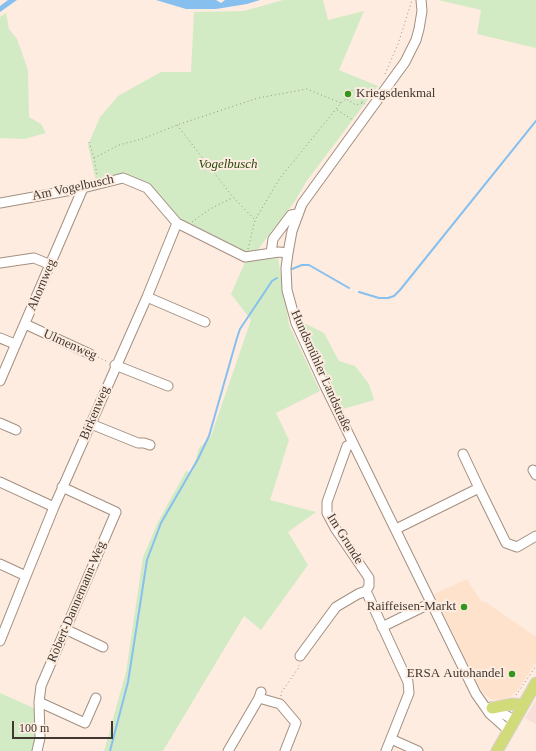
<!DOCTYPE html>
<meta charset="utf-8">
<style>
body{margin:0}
#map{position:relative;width:536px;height:751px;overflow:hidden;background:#fdecdf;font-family:"Times New Roman",serif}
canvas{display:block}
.scale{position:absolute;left:12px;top:721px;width:101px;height:18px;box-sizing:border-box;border:2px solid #403831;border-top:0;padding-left:5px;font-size:12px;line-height:14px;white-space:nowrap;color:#403831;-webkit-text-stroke:3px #fdecdf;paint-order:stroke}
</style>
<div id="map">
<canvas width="536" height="751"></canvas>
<div class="scale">100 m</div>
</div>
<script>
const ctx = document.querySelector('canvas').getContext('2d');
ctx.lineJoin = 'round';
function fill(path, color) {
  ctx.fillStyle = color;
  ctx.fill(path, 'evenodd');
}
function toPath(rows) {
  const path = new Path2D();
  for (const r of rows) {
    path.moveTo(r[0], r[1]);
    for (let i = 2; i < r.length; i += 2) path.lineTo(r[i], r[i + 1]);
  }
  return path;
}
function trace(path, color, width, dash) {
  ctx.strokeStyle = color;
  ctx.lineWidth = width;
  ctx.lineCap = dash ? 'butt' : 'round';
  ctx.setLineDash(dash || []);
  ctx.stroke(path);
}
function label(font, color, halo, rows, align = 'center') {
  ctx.font = font + ' "Times New Roman",serif';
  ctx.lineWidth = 4;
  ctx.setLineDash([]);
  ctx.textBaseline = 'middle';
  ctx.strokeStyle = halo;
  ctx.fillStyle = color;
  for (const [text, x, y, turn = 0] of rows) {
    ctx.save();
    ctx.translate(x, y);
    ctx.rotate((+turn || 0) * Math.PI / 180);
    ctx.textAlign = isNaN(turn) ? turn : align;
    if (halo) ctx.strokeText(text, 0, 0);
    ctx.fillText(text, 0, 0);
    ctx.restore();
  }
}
const built = toPath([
 [467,579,481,601,487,603,536,637,536,662,517,691,510,697,500,701,491,699,485,695,479,687,434,594]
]);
const industrial = toPath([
 [536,700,536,724,525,718]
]);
const green = toPath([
 [283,0,323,0,328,20,364,11,339,70,378,86,306,182,295,201,256,252,245,254,180,224,148,187,125,176,96,181,88,145,100,117,118,96,161,72,191,72,194,12,244,11],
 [438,0,536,0,536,48,477,34,481,10],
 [6,13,9,29,17,39,28,70,29,117,41,124,46,133,24,139,0,138,0,17],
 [278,258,289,325,320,391,276,413,289,440,270,500,316,512,288,532,308,565,261,630,244,616,163,751,104,751,126,672,143,557,158,522,186,471,192,473,199,448,211,436,251,320,231,294,246,260],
 [304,323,324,333,339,361,355,366,369,384,374,400,343,409,311,342],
 [0,693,36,709,37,738,33,751,0,751]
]);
const water = toPath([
 [8,0,17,0,0,12,0,6],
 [156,0,216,0,221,3,225,0,260,0,247,4,216,9,186,9]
]);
const stream = toPath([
 [292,269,302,265,309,265,349,288],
 [359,292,379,298,388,298,394,296,400,290,536,121],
 [110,751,128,682,147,560,161,523,198,459,209,436,237,338,240,329,272,281,277,278]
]);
const path = toPath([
 [385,74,398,44,412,0],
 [362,103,356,105,346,99,353,89,362,94,362,103,365,104],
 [337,110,353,120],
 [177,125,233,197,255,220],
 [89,142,94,158,97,175],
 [94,158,119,145,142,139,177,125,258,98,307,89,341,103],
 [192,222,210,209,232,198],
 [248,249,255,220,280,178,341,103,346,99],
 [98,357,108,362],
 [516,695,536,666],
 [281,696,281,693,299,667,299,665]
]);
const minor = toPath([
 [421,0,422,11,419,29,416,40,405,62,302,204,292,231,288,253,286,268,287,290,296,323,325,386,476,694,490,714,508,730],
 [0,203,83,188,123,178,147,188,177,223,245,257,279,252,288,253],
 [271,253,273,239,291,215,297,214],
 [0,263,34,258,51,265],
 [147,297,205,322],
 [25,324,90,354],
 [0,338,15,344],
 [115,365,168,386],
 [0,381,83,188],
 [0,423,16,430],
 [91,424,138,443,144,443,150,445],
 [353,443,347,446,327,502,327,513,335,528,369,578,369,586,366,591],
 [463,454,479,488],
 [533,470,536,475],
 [0,482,54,507],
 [396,529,479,488,506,543,517,547,536,536],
 [0,564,26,576,54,507,147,297,177,223],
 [382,627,431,603],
 [65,629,103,647],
 [0,641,26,576],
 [300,656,336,607,358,594,366,591,408,682,409,693,386,751],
 [259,698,280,704,296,723,285,751],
 [39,702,85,723,96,698],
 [491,707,514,720],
 [391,739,418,751],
 [37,751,40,738,39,702,41,686,116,512,62,487],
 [228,751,259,698,261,692]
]);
const major = toPath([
 [492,708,512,704,523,705],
 [497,751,536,683]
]);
const markers = [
 [348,94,4,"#33971d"],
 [464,607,4,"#33971d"],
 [512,674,4,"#33971d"]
];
const poiNames = [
 ["Kriegsdenkmal",356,94,"left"],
 ["Raiffeisen-Markt",456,607],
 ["ERSA Autohandel",504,674]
];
const parkNames = [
 ["Vogelbusch",228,165]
];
const streetNames = [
 ["Am Vogelbusch",73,188,-12],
 ["Ahornweg",42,285,-67],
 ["Ulmenweg",70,345,24],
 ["Hundsmühler Landstraße",321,371,66],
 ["Birkenweg",95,413,-67],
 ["Im Grunde",345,539,58],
 ["Robert-Dannemann-Weg",77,602,-67]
];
fill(built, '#fee2cc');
fill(industrial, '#f9dfda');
fill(green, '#d2ebc5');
fill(water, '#87bfee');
trace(stream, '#87bfee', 2);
trace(minor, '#a38f80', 11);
trace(major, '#d5d3d2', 13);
trace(path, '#9b8f85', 1, [1, 3]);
trace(minor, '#fff', 9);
trace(major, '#d2db7a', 11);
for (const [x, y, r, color] of markers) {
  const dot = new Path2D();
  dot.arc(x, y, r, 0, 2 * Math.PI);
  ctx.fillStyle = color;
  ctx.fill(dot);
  trace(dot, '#fdecdf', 1.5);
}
label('13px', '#403831', '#fdecdf', poiNames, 'right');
label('italic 13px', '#27490d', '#fdecdf', parkNames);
label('13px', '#403831', '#fdecdf', streetNames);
</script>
